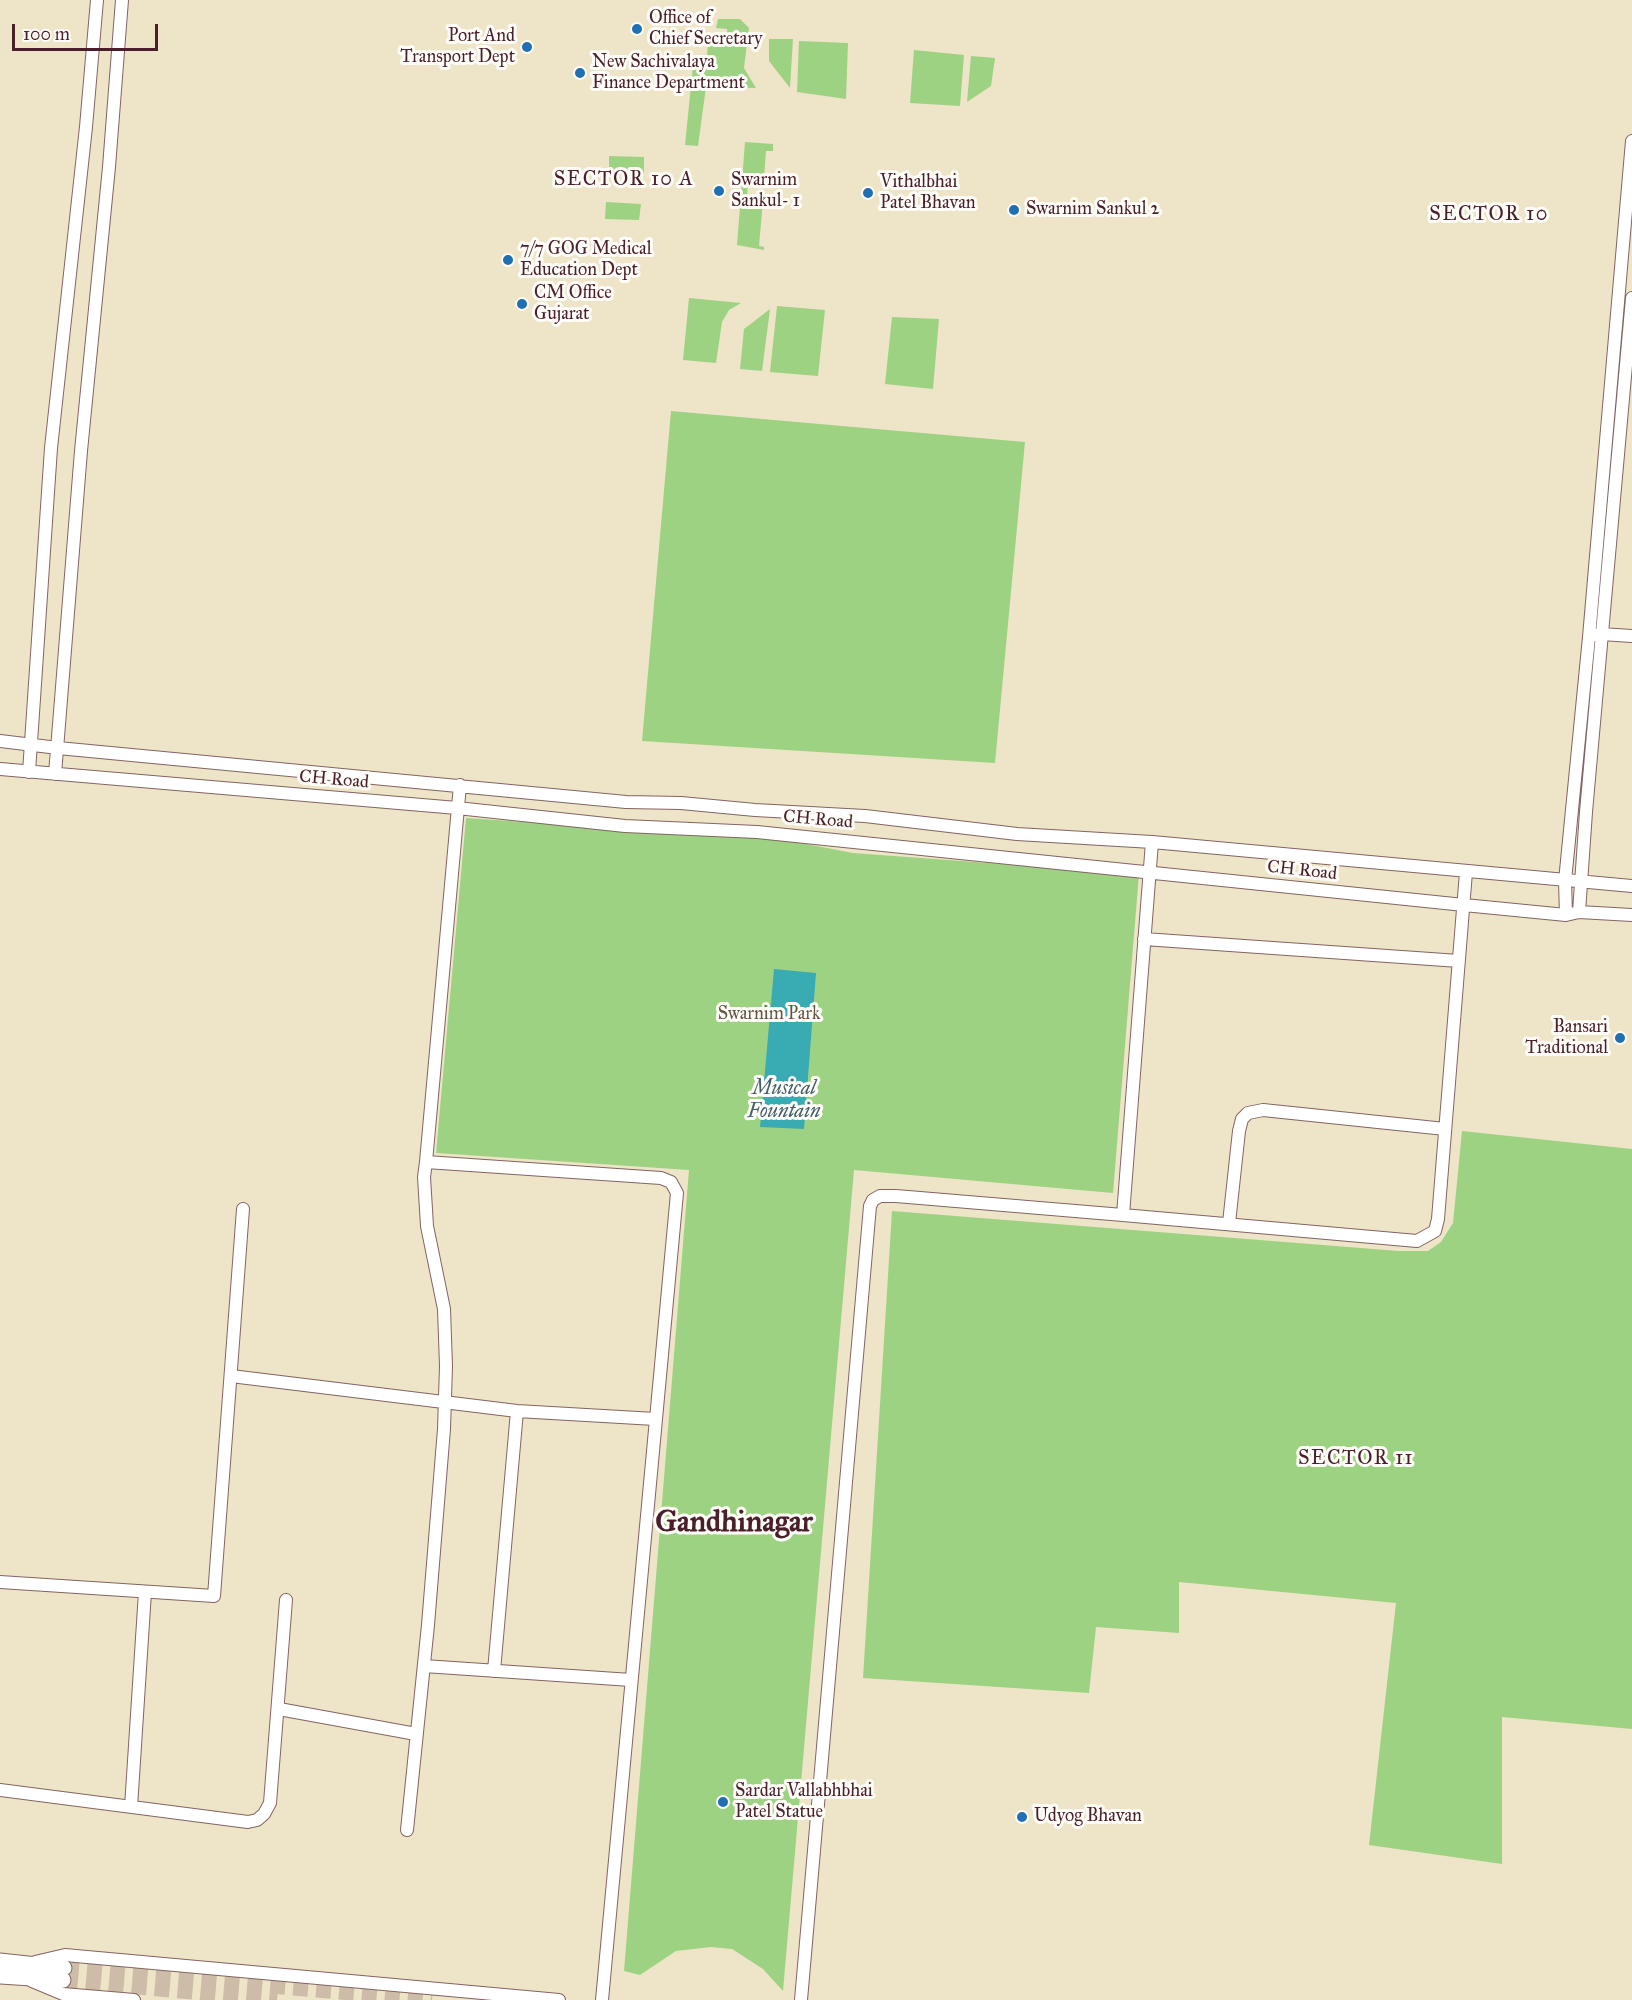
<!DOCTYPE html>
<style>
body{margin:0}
#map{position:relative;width:1632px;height:2000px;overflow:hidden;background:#eee4c7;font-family:"IM FELL Great Primer",serif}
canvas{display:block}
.scale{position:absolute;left:12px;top:24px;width:146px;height:27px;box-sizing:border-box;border:3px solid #4a1f2b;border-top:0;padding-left:8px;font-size:18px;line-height:21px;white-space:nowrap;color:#4a1f2b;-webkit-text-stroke:4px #fdfcf7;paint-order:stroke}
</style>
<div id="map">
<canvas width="1632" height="2000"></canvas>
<div class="scale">100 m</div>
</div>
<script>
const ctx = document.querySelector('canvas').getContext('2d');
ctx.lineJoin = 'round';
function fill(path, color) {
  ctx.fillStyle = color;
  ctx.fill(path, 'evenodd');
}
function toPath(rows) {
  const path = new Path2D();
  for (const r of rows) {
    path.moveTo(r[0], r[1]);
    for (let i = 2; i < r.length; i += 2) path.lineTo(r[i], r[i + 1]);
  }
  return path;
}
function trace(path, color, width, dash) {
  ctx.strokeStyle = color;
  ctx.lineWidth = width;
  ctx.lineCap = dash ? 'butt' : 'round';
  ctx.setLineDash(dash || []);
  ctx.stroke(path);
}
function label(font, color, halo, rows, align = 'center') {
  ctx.font = font + ' "IM FELL Great Primer",serif';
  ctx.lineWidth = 6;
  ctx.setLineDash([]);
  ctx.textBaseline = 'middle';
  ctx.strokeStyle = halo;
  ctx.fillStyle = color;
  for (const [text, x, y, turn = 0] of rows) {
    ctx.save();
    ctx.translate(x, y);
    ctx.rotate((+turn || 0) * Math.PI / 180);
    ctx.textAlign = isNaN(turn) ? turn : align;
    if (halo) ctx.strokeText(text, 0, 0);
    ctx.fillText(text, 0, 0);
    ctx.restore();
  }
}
const green = toPath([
 [718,19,740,19,749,28,744,68,756,88,706,87,698,146,685,145,694,56,707,57,708,40,728,39,727,29,716,28],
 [769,39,793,39,790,88,769,61],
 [799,41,848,43,846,99,797,92],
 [914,50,964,55,960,106,910,103],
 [971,56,995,58,991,86,967,102],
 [745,142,773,144,773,151,766,151,764,177,748,176,747,199,763,201,759,246,764,247,764,250,737,245],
 [609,156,644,157,644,173,609,172],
 [606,202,641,204,639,220,605,219],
 [689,298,741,303,729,310,722,322,716,363,683,360],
 [777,306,825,310,818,376,770,372],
 [770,309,762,371,740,369,744,329],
 [892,317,939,319,933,389,885,384],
 [671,411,1025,442,995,763,642,741],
 [466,818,780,839,853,853,1139,874,1113,1193,854,1170,783,1991,763,1969,732,1949,711,1947,676,1951,640,1975,624,1971,689,1170,436,1153],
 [1462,1131,1632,1149,1632,1729,1502,1717,1502,1864,1369,1845,1396,1603,1179,1582,1179,1633,1096,1627,1089,1693,863,1678,892,1211,1399,1251,1428,1251,1441,1242,1453,1223]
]);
const water = toPath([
 [774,969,816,973,804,1129,760,1127]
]);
const majorTunnel = toPath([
 [64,1968,432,2000],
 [63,1980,277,2000]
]);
const minor = toPath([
 [1594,635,1601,634,1632,636],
 [0,741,58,748,626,802,681,803,755,810,865,816,1017,834,1152,842,1632,886],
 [0,769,457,808,625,826,757,832,1464,905,1566,915,1579,912,1632,915],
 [29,772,51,448,86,127,97,0],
 [55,774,81,451,109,167,122,0],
 [460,785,426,1162,661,1178,671,1182,677,1193,602,2000],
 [1579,912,1586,812,1632,298],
 [1566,915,1565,881,1589,637,1632,141],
 [1144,939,1459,961],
 [1123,1215,1417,1241,1435,1231,1438,1219,1466,872],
 [1229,1223,1239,1131,1242,1119,1248,1113,1263,1110,1445,1129],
 [231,1376,517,1411,655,1419],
 [0,1582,214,1596,243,1209],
 [424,1666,631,1680],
 [494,1671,517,1411],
 [279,1709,416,1734],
 [0,1790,248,1822,257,1820,264,1814,270,1803,286,1600],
 [131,1807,145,1592],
 [407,1830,428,1625,444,1429,446,1366,444,1309,427,1226,424,1177,426,1162],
 [35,1962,65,1955,559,2000],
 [32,1981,63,1994,134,2000],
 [801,2000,870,1206,873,1200,880,1196,896,1196,1123,1215,1152,842]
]);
const major = toPath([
 [0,1961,64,1968],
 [0,1976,63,1980]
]);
const markers = [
 [637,29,6,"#1f6fb2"],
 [527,47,6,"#1f6fb2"],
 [580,73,6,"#1f6fb2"],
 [719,191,6,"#1f6fb2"],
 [868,193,6,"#1f6fb2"],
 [1014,210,6,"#1f6fb2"],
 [508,260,6,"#1f6fb2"],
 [522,304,6,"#1f6fb2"],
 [1620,1038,6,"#1f6fb2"],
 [723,1802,6,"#1f6fb2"],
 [1022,1817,6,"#1f6fb2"]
];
const poiNames = [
 ["Office of",649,19],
 ["Chief Secretary",649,40],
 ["Port And",515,37,"right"],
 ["Transport Dept",515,58,"right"],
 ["New Sachivalaya",592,63],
 ["Finance Department",592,84],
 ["Swarnim",731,181],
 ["Sankul- 1",731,202],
 ["Vithalbhai",880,183],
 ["Patel Bhavan",880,204],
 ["Swarnim Sankul 2",1026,210],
 ["7/7 GOG Medical",520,250],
 ["Education Dept",520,271],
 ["CM Office",534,294],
 ["Gujarat",534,315],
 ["Bansari",1608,1028,"right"],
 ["Traditional",1608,1049,"right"],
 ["Sardar Vallabhbhai",735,1792],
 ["Patel Statue",735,1813],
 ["Udyog Bhavan",1034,1817]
];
const streetNames = [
 ["CH Road",334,780,5],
 ["CH Road",818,820,5],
 ["CH Road",1302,871,6]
];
const parkNames = [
 ["Swarnim Park",769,1015]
];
const neighbourhoodNames = [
 ["SECTOR 10 A",624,180],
 ["SECTOR 10",1489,215],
 ["SECTOR 11",1356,1459]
];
const waterNames = [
 ["Musical",784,1089],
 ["Fountain",784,1112]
];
const townNames = [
 ["Gandhinagar",734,1524]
];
fill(green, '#9ed283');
fill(water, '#39abb2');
trace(majorTunnel, '#cdbda8', 15, [15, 8]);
trace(minor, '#836462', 14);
trace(major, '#836462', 17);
trace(minor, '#fff', 12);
trace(major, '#fff', 15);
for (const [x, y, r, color] of markers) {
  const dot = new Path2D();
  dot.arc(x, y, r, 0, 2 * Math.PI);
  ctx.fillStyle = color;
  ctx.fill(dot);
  trace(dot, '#fdfcf7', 2);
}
label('18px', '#4a1f2b', '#fdfcf7', poiNames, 'left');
label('18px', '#4a1f2b', '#fdfcf7', streetNames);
label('18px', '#635545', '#fdfcf7', parkNames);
ctx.letterSpacing = '1.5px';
label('20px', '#4a1f2b', '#fdfcf7', neighbourhoodNames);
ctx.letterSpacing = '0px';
label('italic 20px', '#425e68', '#fdfcf7', waterNames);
label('bold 30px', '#4a1f2b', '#fdfcf7', townNames);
</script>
